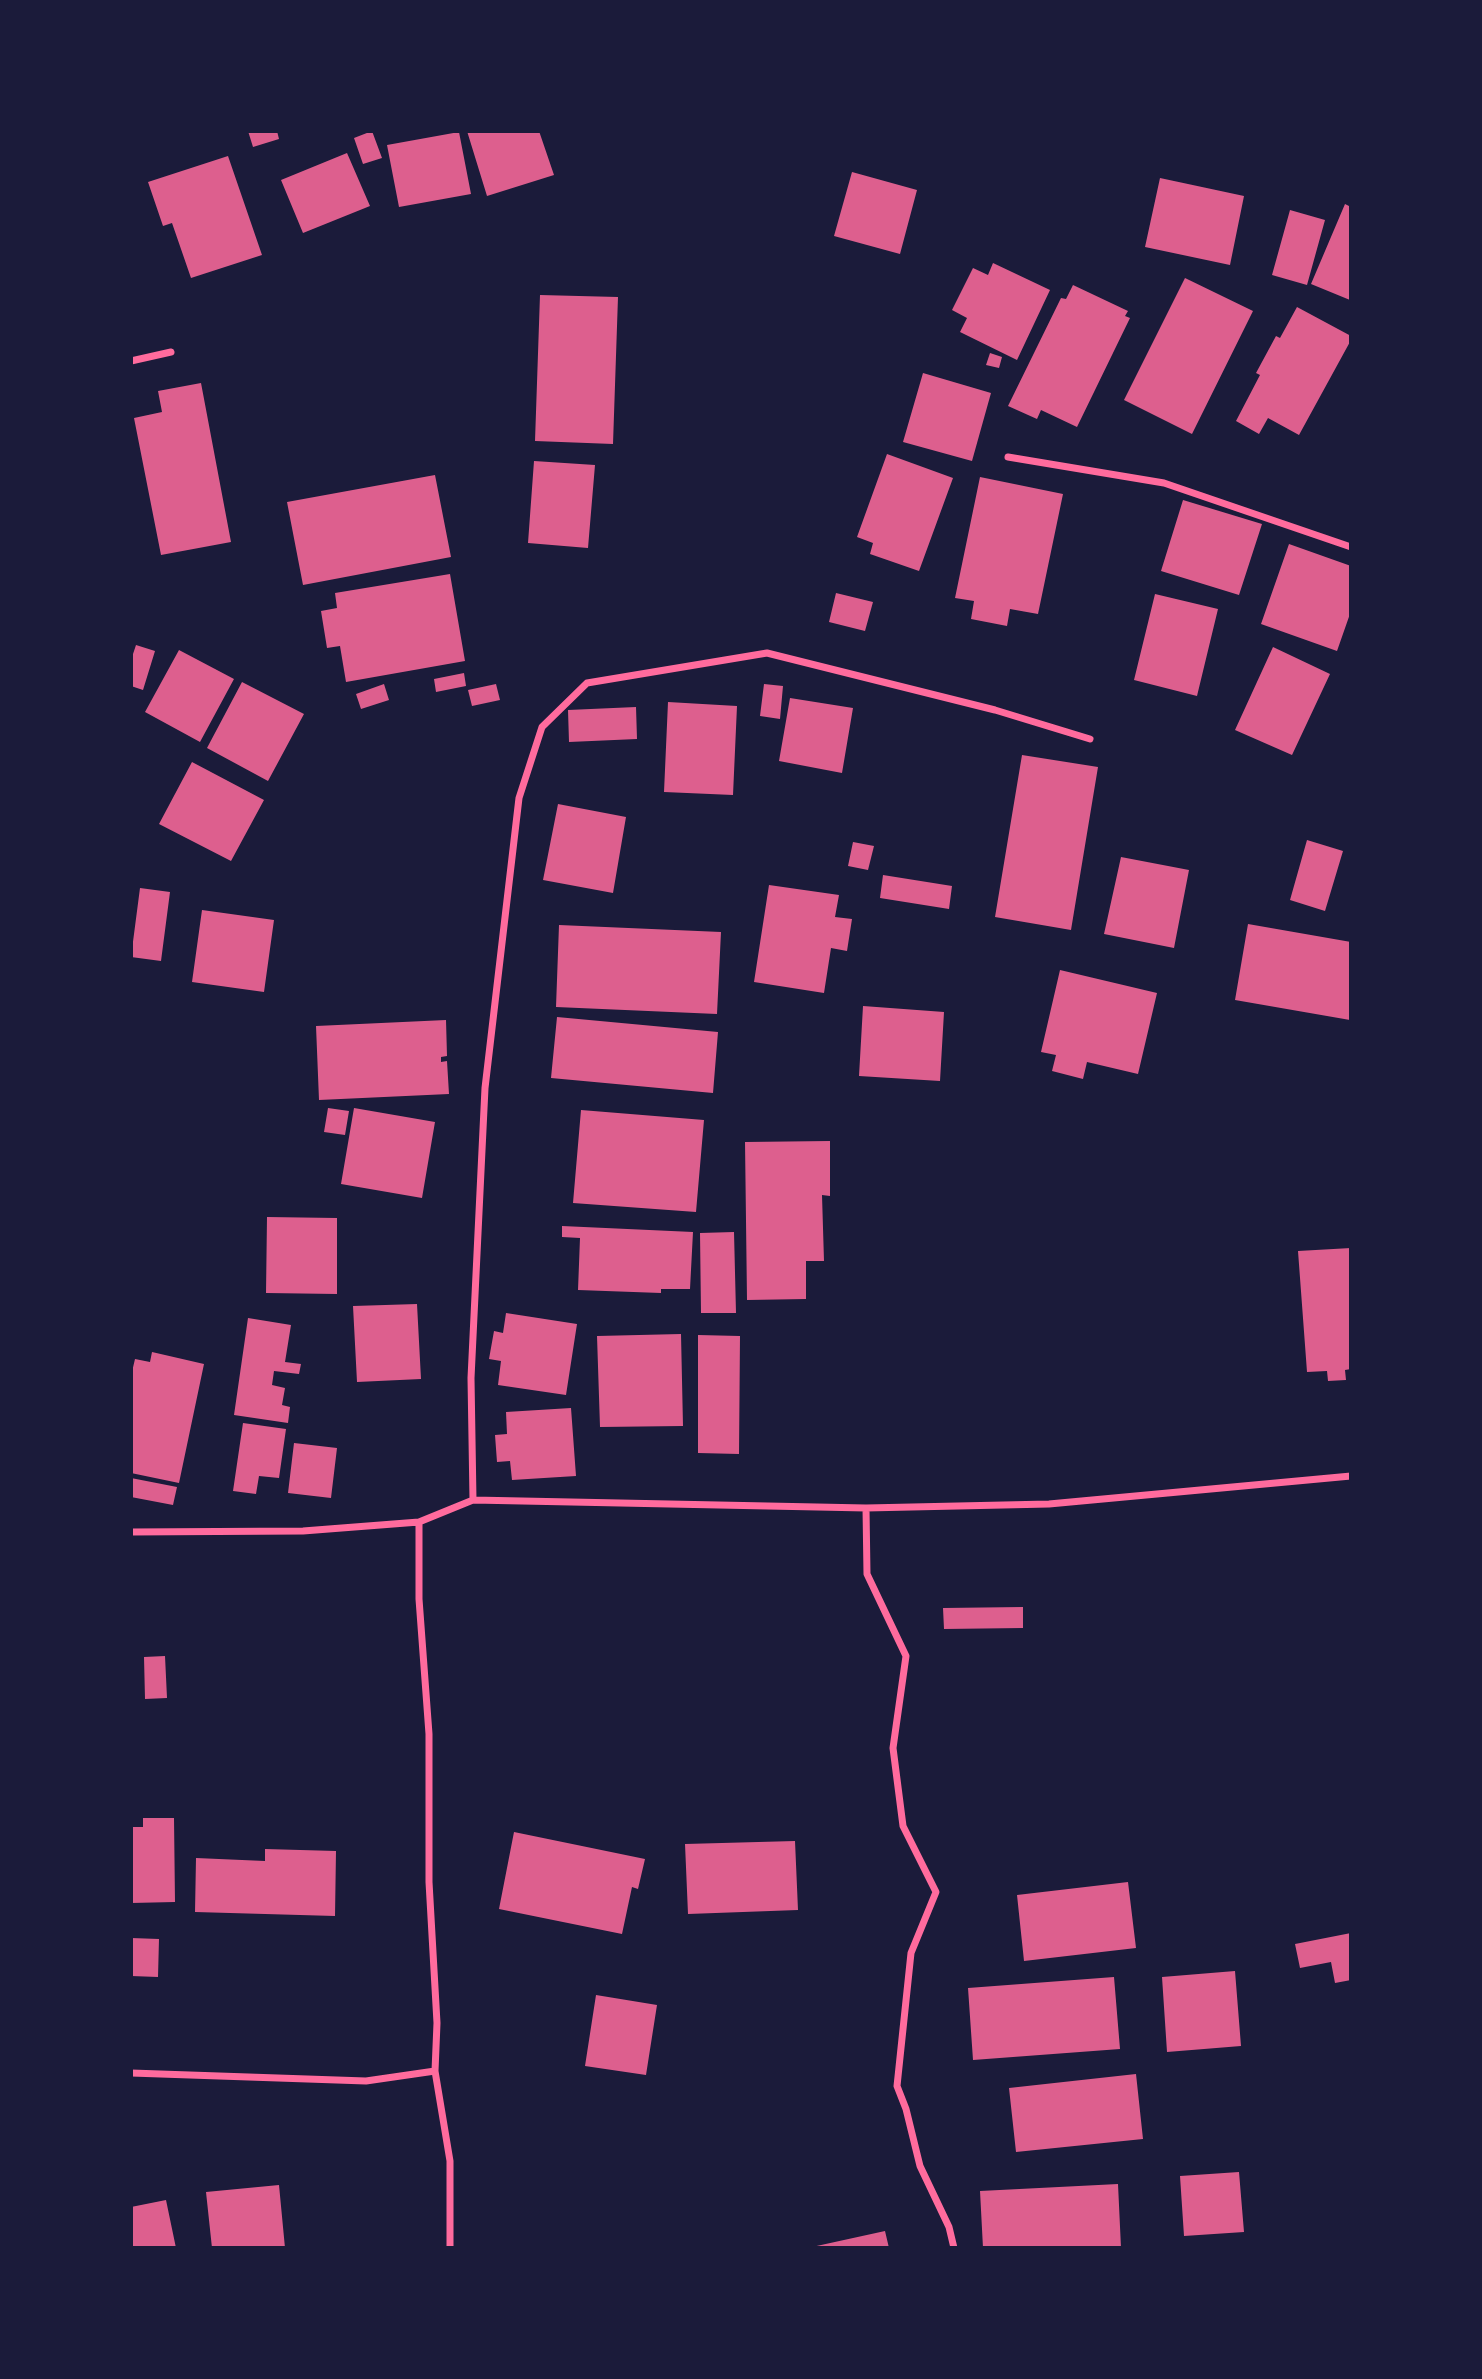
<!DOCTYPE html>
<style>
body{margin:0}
#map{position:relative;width:1482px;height:2379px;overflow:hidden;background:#1b1b3a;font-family:"Roboto Condensed",sans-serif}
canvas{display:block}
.frame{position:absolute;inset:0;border:133px solid #1b1b3a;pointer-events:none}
</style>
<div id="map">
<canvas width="1482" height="2379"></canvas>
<div class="frame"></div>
</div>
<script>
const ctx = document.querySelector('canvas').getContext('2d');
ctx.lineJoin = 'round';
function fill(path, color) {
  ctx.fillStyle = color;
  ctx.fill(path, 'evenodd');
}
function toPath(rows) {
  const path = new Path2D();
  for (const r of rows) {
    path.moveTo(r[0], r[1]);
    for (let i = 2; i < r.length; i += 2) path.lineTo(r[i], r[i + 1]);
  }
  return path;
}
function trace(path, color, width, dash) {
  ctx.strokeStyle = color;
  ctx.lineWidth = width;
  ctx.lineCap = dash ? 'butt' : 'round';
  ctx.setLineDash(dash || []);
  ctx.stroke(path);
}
const building = toPath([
 [248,131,277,131,279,139,253,147],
 [372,131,382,158,363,164,354,138],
 [467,131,539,131,554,175,487,196],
 [459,132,471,194,399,207,387,145],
 [347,153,370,206,303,233,281,180],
 [228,156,262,255,191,278,172,223,163,226,148,182],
 [852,172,917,190,900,254,834,236],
 [1160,178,1244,196,1230,265,1145,247],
 [1345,204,1351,207,1350,300,1311,284],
 [1290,210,1325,220,1307,285,1272,275],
 [993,263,1050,290,1017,360,960,332,967,318,952,310,973,268,988,275],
 [1185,278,1253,311,1192,434,1124,400],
 [1073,285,1128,311,1125,316,1130,318,1077,427,1041,410,1037,419,1008,406,1061,298,1066,299],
 [540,295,618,297,613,444,535,441],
 [1297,307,1351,336,1351,340,1299,435,1268,418,1259,434,1236,421,1260,375,1256,373,1276,336,1280,338],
 [990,353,1002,357,999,368,986,365],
 [923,373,991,393,972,461,903,442],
 [201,383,231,542,161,555,134,418,162,412,158,391],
 [887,454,953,478,919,571,870,554,873,543,857,537],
 [534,461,595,465,588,548,528,543],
 [435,475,451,557,303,585,287,502],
 [980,477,1063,494,1038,614,1010,609,1007,626,971,619,974,601,955,598],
 [1183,500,1262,524,1239,595,1161,571],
 [1289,544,1351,566,1351,611,1337,651,1261,624],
 [450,574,465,661,346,682,340,646,327,648,321,611,337,608,335,593],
 [836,593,873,602,865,631,829,622],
 [1155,594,1218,609,1197,696,1134,680],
 [136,645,155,651,143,690,131,686,131,660],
 [1273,647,1330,674,1292,755,1235,730],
 [179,650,234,679,200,742,145,712],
 [464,673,466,686,436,692,434,679],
 [242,682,304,714,268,781,207,748],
 [384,684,389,700,361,709,356,694],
 [496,684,500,700,472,706,468,690],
 [764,684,783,686,780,719,760,716],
 [790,698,853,708,842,773,779,761],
 [668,702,737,706,733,795,664,792],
 [636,707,637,739,569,742,568,710],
 [1022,755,1098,767,1071,930,995,917],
 [192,762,264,800,231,861,159,824],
 [558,804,626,817,613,893,543,880],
 [1307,840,1343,851,1325,911,1290,900],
 [853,842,874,846,868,870,848,866],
 [1121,857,1189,870,1174,948,1104,934],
 [883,875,952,886,949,909,880,898],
 [769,885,839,895,835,917,852,919,847,951,831,948,824,993,754,982],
 [140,888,170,892,161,961,131,957],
 [202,910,274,920,264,992,192,982],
 [1248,924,1351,942,1350,1020,1235,1000],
 [559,925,721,932,717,1014,556,1007],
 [1060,970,1157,993,1138,1074,1087,1062,1083,1079,1052,1071,1056,1055,1041,1052],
 [863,1006,944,1012,940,1081,859,1076],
 [557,1017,718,1032,713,1093,551,1078],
 [446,1020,447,1056,441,1057,441,1062,447,1061,449,1094,319,1100,316,1026],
 [328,1108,349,1111,345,1135,324,1132],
 [354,1108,435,1122,422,1198,341,1184],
 [581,1110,704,1120,696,1212,573,1203],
 [830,1141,830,1196,822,1195,824,1261,806,1261,806,1299,747,1300,745,1142],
 [267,1217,337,1218,337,1294,266,1293],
 [562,1226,693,1232,690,1289,661,1289,661,1293,578,1290,580,1238,562,1237],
 [734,1232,736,1313,701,1313,700,1233],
 [1351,1248,1351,1369,1345,1370,1346,1380,1328,1381,1327,1371,1307,1372,1298,1251],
 [417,1304,421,1379,357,1382,353,1306],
 [506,1313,577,1324,566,1395,498,1385,501,1361,489,1359,494,1331,503,1333],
 [248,1318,291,1325,285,1362,301,1364,299,1374,274,1371,272,1385,285,1388,282,1405,290,1407,288,1423,234,1415],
 [681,1334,683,1426,600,1427,597,1336],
 [698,1335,740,1336,739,1454,698,1453],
 [152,1352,204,1364,179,1483,131,1473,131,1376,135,1359,150,1362],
 [571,1408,576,1476,512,1480,510,1461,497,1462,495,1435,507,1434,506,1412],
 [243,1423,286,1429,279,1478,259,1476,256,1494,233,1491],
 [294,1443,337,1448,331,1498,288,1493],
 [131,1478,177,1487,173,1505,131,1497],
 [1023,1607,1023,1628,944,1629,943,1608],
 [165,1656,167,1698,145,1699,144,1657],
 [143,1818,174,1818,175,1902,131,1903,131,1827,143,1827],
 [514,1832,645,1859,638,1889,632,1887,622,1934,499,1909],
 [795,1841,798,1910,688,1914,685,1844],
 [265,1849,336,1851,335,1916,195,1912,196,1858,265,1861],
 [1128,1882,1136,1948,1024,1961,1017,1895],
 [1351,1933,1351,1980,1335,1983,1331,1962,1300,1968,1295,1944],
 [131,1938,159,1939,158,1977,131,1976],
 [1235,1971,1241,2046,1167,2052,1162,1977],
 [1114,1977,1120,2049,973,2060,968,1988],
 [596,1995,657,2005,646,2075,585,2066],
 [1136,2074,1143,2139,1016,2152,1009,2088],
 [1239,2172,1244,2232,1184,2236,1180,2176],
 [1118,2184,1121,2248,983,2248,980,2191],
 [279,2185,285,2248,212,2248,206,2192],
 [166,2200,176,2248,131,2248,131,2207],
 [885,2231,889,2248,812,2248,812,2247]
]);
const minor = toPath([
 [131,361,171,352],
 [1008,457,1164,483,1351,547],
 [473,1500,471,1378,485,1088,519,798,542,727,587,683,767,653,995,710,1090,739],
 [866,1508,867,1574,906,1656,893,1748,903,1826,936,1892,911,1953,897,2086,906,2109,920,2166,949,2227,954,2248],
 [419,1522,419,1599,429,1734,429,1882,437,2023,435,2071],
 [131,1532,303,1531,419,1522,473,1500,866,1508,1049,1504,1351,1476],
 [131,2073,366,2081,435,2071,450,2161,450,2248]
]);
fill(building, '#dd5f8e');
trace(minor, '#ff6b9d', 7);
</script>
